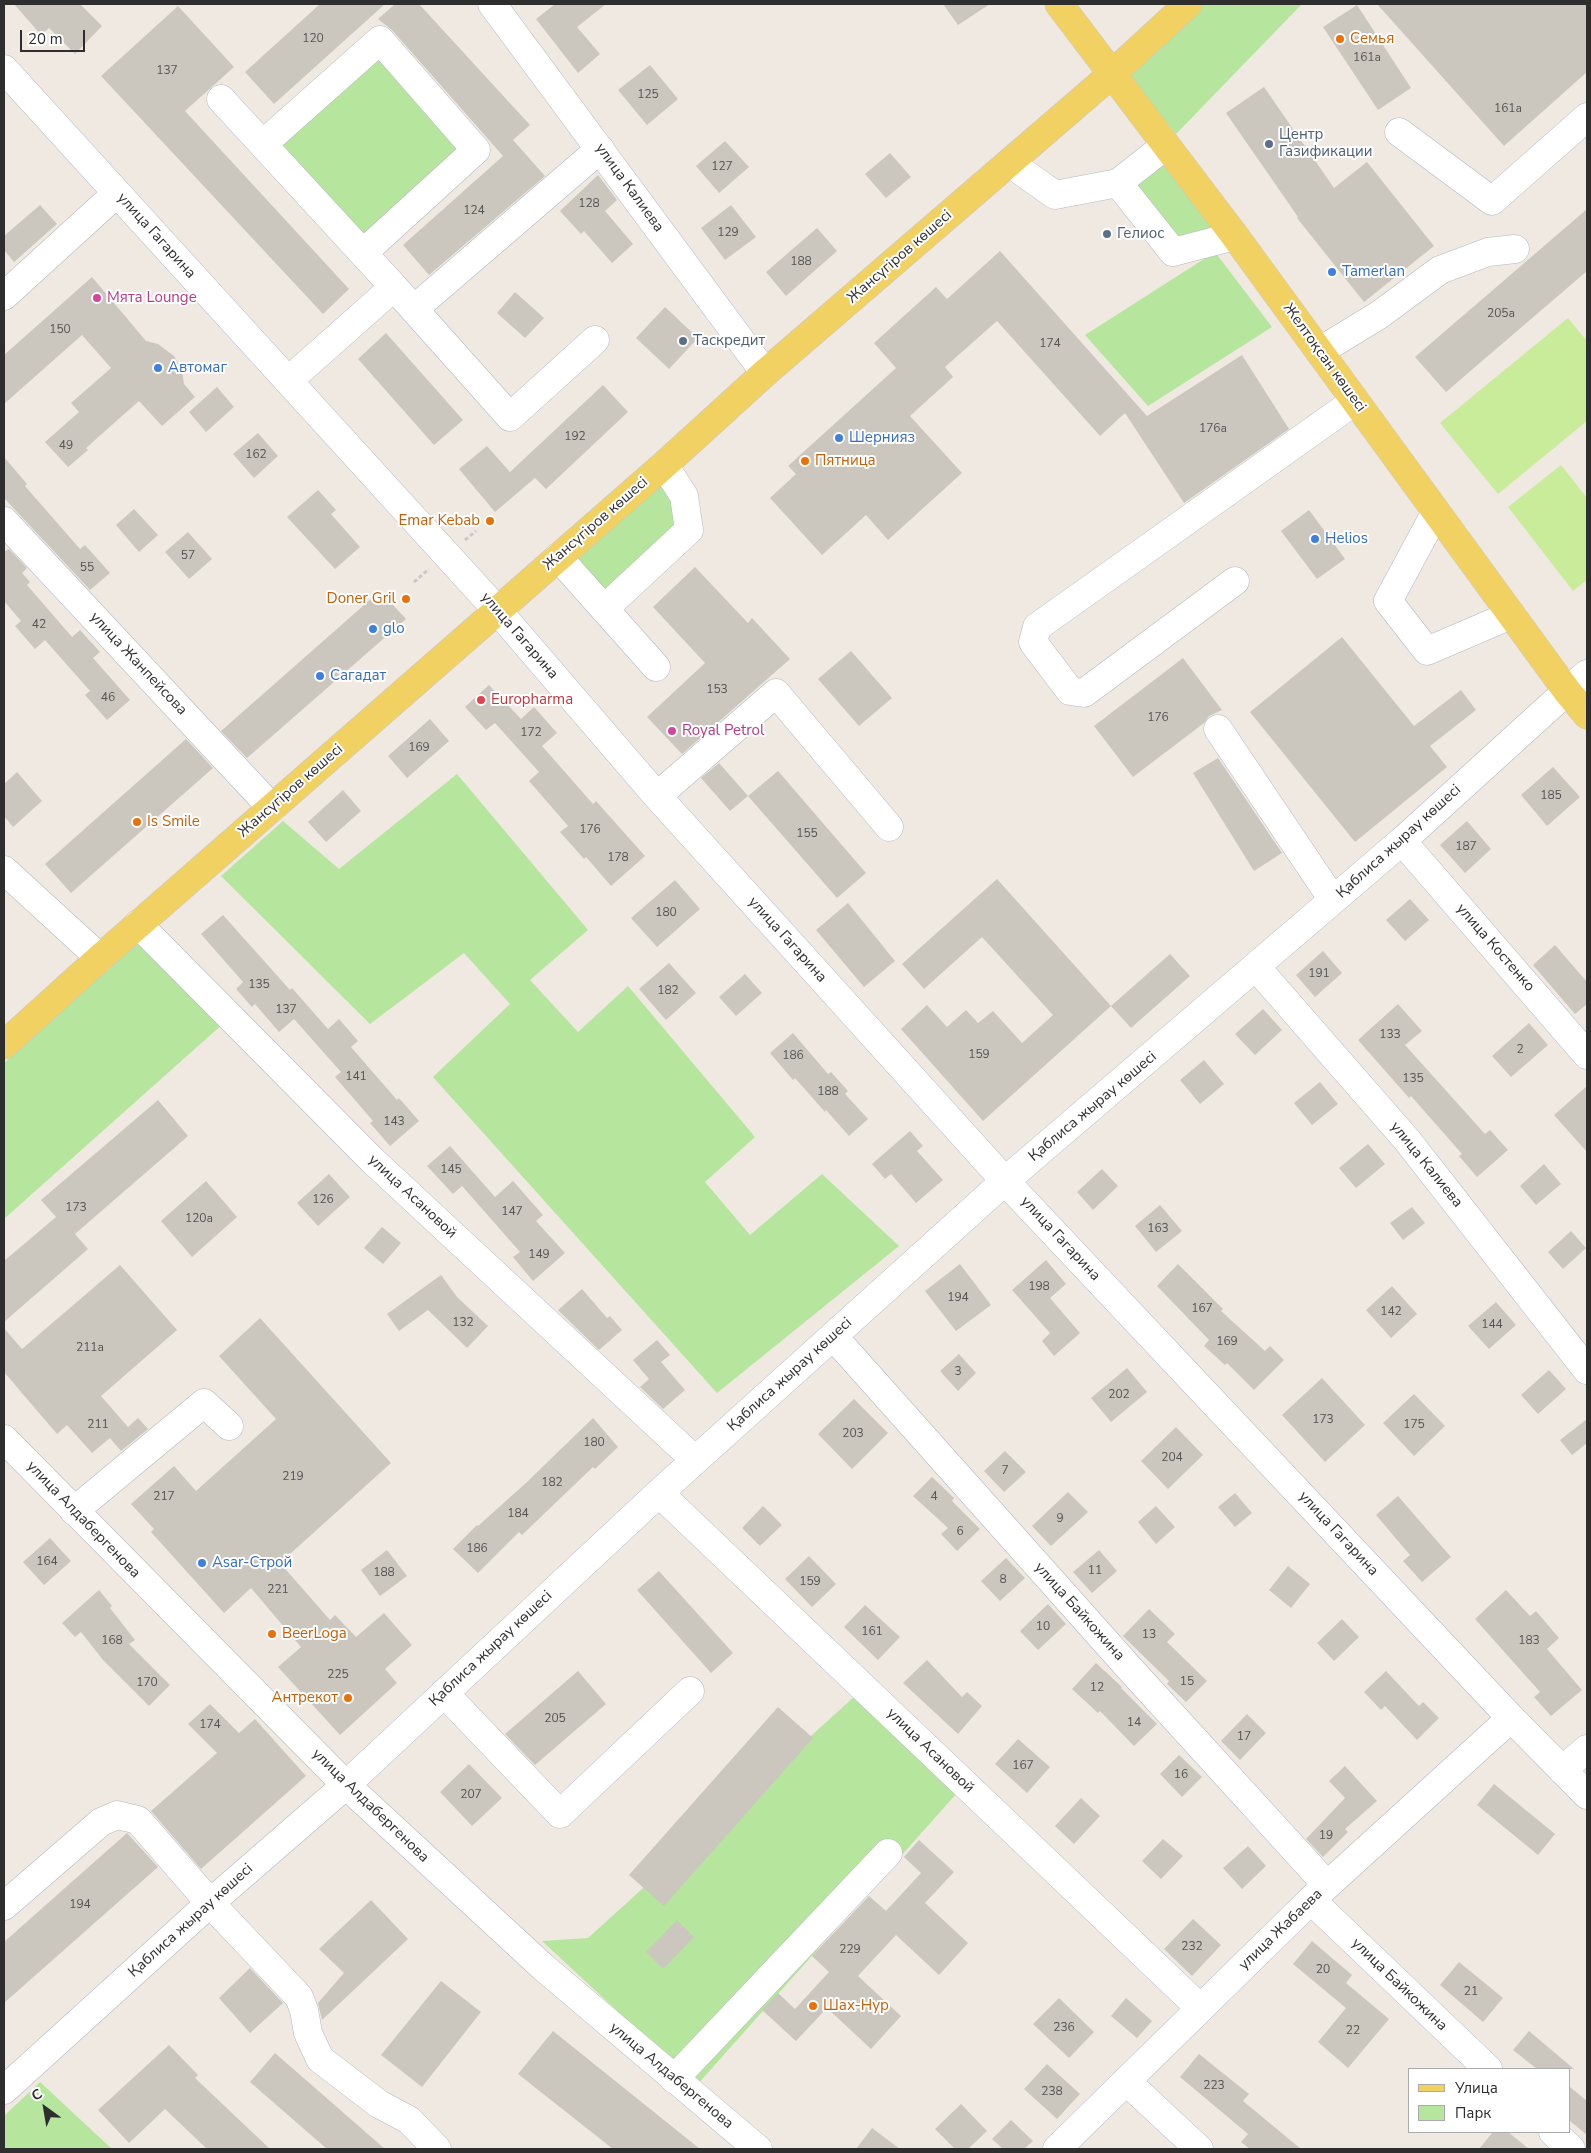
<!DOCTYPE html>
<html>
<head>
<meta charset="utf-8">
<style>
	body { margin:0 }
	#map { position:relative; width:1591px; height:2153px; overflow:hidden; background:#efe9e1; font-family:"Nunito Sans",sans-serif }
	canvas { display:block }
	.frame { position:absolute; inset:0; border:5px solid #2e2e2e; pointer-events:none }
	.legend { position:absolute; left:1408px; top:2068px; width:162px; height:65px; box-sizing:border-box; background:#fff; border:1px solid #ababab; margin:0; padding:6px 9px; list-style:none; font-size:15px; color:#2e2e2e }
	.legend li { display:flex; align-items:center; gap:10px; height:25px }
	.legend b { width:25px; border:1px solid #ababab }
	.north { position:absolute; left:20px; top:2083px; width:50px; height:50px; -webkit-text-stroke:4px #fff; paint-order:stroke; rotate:328deg; font-size:14px; font-weight:700; line-height:20px; text-align:center; color:#2e2e2e }
	.north::after { content:''; display:block; margin:auto; width:18px; height:22px; background:#2e2e2e; clip-path:polygon(50% 0,100% 100%,50% 72%,0 100%) }
	.scale { position:absolute; left:20px; top:30px; width:65px; height:22px; box-sizing:border-box; border:2px solid #2e2e2e; border-top:0; padding-left:6px; font-size:15px; line-height:18px; white-space:nowrap; color:#2e2e2e; -webkit-text-stroke:4px #fff; paint-order:stroke }
</style>
</head>
<body>
<div id="map">
<canvas width="1591" height="2153"></canvas>
<div class="frame"></div>
<ul class="legend">
<li><b style="height:6px;background:#f2d163"></b>Улица</li>
<li><b style="height:14px;background:#b6e59e"></b>Парк</li>
</ul>
<div class="north">С</div>
<div class="scale">20 m</div>
</div>
<script>
const ctx = document.querySelector('canvas').getContext('2d');
ctx.lineJoin = 'round';
function fillPath(path, color) {
  ctx.fillStyle = color;
  ctx.fill(path, 'evenodd');
}
function toPath(rows) {
  const path = new Path2D();
  for (const r of rows) {
    path.moveTo(r[0], r[1]);
    for (let i = 2; i < r.length; i += 2) path.lineTo(r[i], r[i + 1]);
  }
  return path;
}
function strokePath(path, color, width, dash) {
  ctx.strokeStyle = color;
  ctx.lineWidth = width;
  ctx.lineCap = dash ? 'butt' : 'round';
  ctx.setLineDash(dash || []);
  ctx.stroke(path);
}
function label(font, color, halo, rows, align = 'center') {
  ctx.font = font + ' "Nunito Sans",sans-serif';
  ctx.lineWidth = 4;
  ctx.setLineDash([]);
  ctx.textBaseline = 'middle';
  ctx.strokeStyle = halo;
  ctx.fillStyle = color;
  for (const [text, x, y, turn = 0] of rows) {
    ctx.save();
    ctx.translate(x, y);
    ctx.rotate((+turn || 0) * Math.PI / 180);
    ctx.textAlign = isNaN(turn) ? turn : align;
    if (halo) ctx.strokeText(text, 0, 0);
    ctx.fillText(text, 0, 0);
    ctx.restore();
  }
}
const green = toPath([
	[1203,4,1302,4,1176,134,1126,72],
	[380,55,465,150,356,246,274,146],
	[1164,158,1223,232,1176,244,1131,184],
	[1215,252,1272,327,1148,406,1085,335],
	[665,477,678,529,603,597,570,558],
	[457,774,588,930,530,980,578,1032,628,986,755,1137,705,1182,750,1235,822,1174,899,1246,717,1393,433,1077,510,1004,464,953,370,1024,221,876,283,821,339,869],
	[139,940,225,1022,4,1219,4,1063],
	[855,1696,957,1793,697,2085,542,1941,588,1938],
	[40,2082,112,2149,4,2149,4,2116]
]);
const pitch = toPath([
	[1568,318,1587,341,1587,421,1498,494,1440,423],
	[1561,465,1587,498,1587,580,1573,591,1508,507]
]);
const building = toPath([
	[14,4,80,4,102,26,75,54,49,28,41,35],
	[320,4,385,4,274,104,245,72],
	[395,4,419,4,530,125,513,140,545,176,429,275,403,245,503,156,392,30,378,19],
	[555,4,606,4,577,27,600,54,578,73,536,19],
	[943,4,990,4,958,25],
	[1377,4,1587,4,1587,72,1504,146],
	[1357,5,1411,88,1378,110,1323,27],
	[178,6,234,67,185,111,349,289,323,314,101,76],
	[650,65,678,99,647,125,618,90],
	[1264,87,1334,188,1367,162,1434,246,1364,302,1297,218,1298,217,1226,113],
	[725,141,749,167,719,193,696,166],
	[890,153,911,177,886,198,865,174],
	[598,175,617,200,605,211,633,244,612,263,584,231,581,234,560,211],
	[40,205,57,224,14,262,4,250,4,236],
	[731,205,756,237,725,260,701,228],
	[1587,209,1587,271,1446,392,1415,357],
	[817,228,837,251,786,296,766,272],
	[1000,251,1147,416,1242,355,1289,429,1184,503,1125,413,1100,436,997,321,945,367,953,377,910,416,962,473,888,540,866,515,822,555,770,498,796,474,788,466,896,368,874,343,936,287,947,299],
	[92,277,146,341,158,344,174,356,182,371,184,384,195,397,162,426,139,401,86,448,88,450,68,467,45,442,79,412,71,403,111,368,82,335,4,404,4,355],
	[515,292,544,318,525,338,497,313],
	[665,307,698,338,669,369,636,338],
	[386,333,463,420,434,445,358,359],
	[603,385,628,412,546,489,535,478,495,512,459,469,487,446,510,472],
	[217,387,234,407,206,432,189,412],
	[258,433,278,456,254,478,233,454],
	[4,457,27,484,25,486,80,549,85,545,110,573,90,590,4,498],
	[318,490,336,510,331,514,360,547,335,569,287,517],
	[134,509,158,535,139,552,116,525],
	[1309,510,1345,559,1317,579,1281,531],
	[188,532,212,559,189,579,165,552],
	[9,549,27,568,22,573,30,582,27,585,72,637,80,630,100,652,93,658,130,700,107,720,85,695,90,691,45,640,35,649,15,626,21,621,4,601,4,552],
	[695,567,748,623,752,618,790,659,682,754,647,717,705,663,653,607],
	[380,591,406,619,247,758,221,731],
	[1342,637,1414,726,1461,690,1476,710,1430,746,1447,767,1355,842,1250,712],
	[851,651,892,698,859,726,818,679],
	[1183,658,1222,710,1209,716,1204,723,1133,777,1094,726],
	[489,685,521,719,534,707,557,733,542,746,593,804,596,801,645,856,611,886,586,857,584,859,560,832,568,826,529,781,539,772,495,723,486,730,465,707],
	[430,719,449,741,407,778,388,756],
	[186,739,213,768,71,893,45,864],
	[1218,758,1282,853,1254,871,1193,773],
	[719,763,748,796,730,811,701,778],
	[1553,767,1580,797,1547,826,1521,795],
	[778,771,866,873,837,898,748,796],
	[17,772,42,801,13,827,4,816,4,784],
	[343,790,361,811,326,842,308,822],
	[1467,821,1491,849,1465,873,1440,845],
	[997,879,1111,1006,983,1121,901,1029,927,1005,947,1027,966,1010,978,1023,993,1011,1022,1043,1053,1015,982,937,924,989,902,964],
	[675,880,700,909,657,947,631,918],
	[1410,899,1429,920,1405,941,1386,920],
	[848,903,895,961,864,987,816,930],
	[223,915,290,990,292,988,328,1029,339,1019,358,1041,351,1047,397,1100,399,1098,419,1121,390,1146,370,1123,373,1121,335,1077,341,1072,294,1019,279,1032,255,1004,252,1007,236,989,243,982,201,934],
	[1555,945,1587,982,1587,1004,1575,1014,1533,965],
	[1323,951,1342,973,1315,997,1296,975],
	[1170,954,1190,976,1131,1028,1111,1006],
	[669,963,696,993,666,1020,639,989],
	[745,974,762,993,736,1016,719,997],
	[1398,1004,1422,1031,1405,1045,1485,1134,1490,1130,1508,1150,1477,1177,1459,1156,1462,1154,1411,1096,1409,1098,1358,1040],
	[1263,1009,1282,1030,1255,1055,1235,1034],
	[1529,1023,1548,1045,1511,1077,1492,1056],
	[793,1033,828,1074,831,1072,848,1091,845,1094,868,1119,849,1136,826,1110,825,1112,795,1078,793,1080,770,1053],
	[1204,1060,1224,1084,1200,1104,1180,1080],
	[1320,1082,1338,1104,1312,1125,1294,1103],
	[1587,1086,1587,1152,1554,1115],
	[158,1100,188,1136,75,1234,88,1249,4,1322,4,1261,56,1217,41,1200],
	[910,1131,923,1146,917,1151,943,1180,916,1203,891,1174,885,1179,872,1164],
	[1368,1144,1385,1164,1356,1188,1339,1168],
	[450,1146,495,1197,513,1181,543,1215,536,1221,565,1253,533,1281,513,1257,520,1252,462,1186,453,1194,427,1166],
	[1544,1164,1561,1184,1536,1205,1520,1186],
	[1102,1169,1118,1186,1093,1210,1077,1192],
	[329,1174,350,1197,318,1226,297,1203],
	[206,1181,237,1217,192,1257,161,1221],
	[1160,1205,1182,1231,1156,1252,1135,1226],
	[1412,1207,1425,1223,1403,1240,1390,1223],
	[382,1227,401,1243,383,1264,364,1248],
	[1571,1231,1586,1248,1563,1269,1548,1252],
	[1046,1260,1066,1284,1050,1298,1080,1333,1054,1356,1042,1341,1050,1333,1012,1290],
	[960,1264,991,1305,956,1331,925,1291],
	[1178,1264,1223,1309,1221,1311,1265,1351,1270,1346,1284,1360,1254,1390,1227,1363,1225,1365,1204,1346,1209,1340,1157,1286],
	[120,1265,177,1330,101,1396,128,1427,138,1418,148,1429,121,1451,110,1438,92,1453,67,1425,57,1434,4,1372,4,1328,22,1349],
	[441,1275,457,1297,488,1326,467,1348,428,1310,399,1331,387,1314],
	[1392,1286,1417,1314,1391,1338,1366,1310],
	[582,1289,607,1318,610,1316,622,1330,599,1350,558,1310],
	[1496,1302,1516,1325,1489,1349,1468,1326],
	[260,1318,391,1463,280,1563,330,1620,335,1615,356,1637,384,1613,412,1645,385,1669,397,1683,340,1735,278,1667,301,1647,251,1588,224,1613,151,1532,154,1529,131,1504,174,1466,196,1491,276,1419,219,1356],
	[657,1340,670,1355,661,1362,685,1390,663,1409,640,1387,649,1379,633,1360],
	[959,1354,976,1373,958,1391,940,1371],
	[1127,1368,1147,1392,1111,1422,1091,1398],
	[1549,1370,1566,1389,1538,1414,1521,1395],
	[1322,1378,1365,1425,1325,1462,1282,1415],
	[1414,1394,1445,1426,1414,1456,1383,1423],
	[854,1399,888,1433,852,1469,818,1434],
	[593,1418,618,1447,595,1469,593,1467,522,1535,519,1532,478,1573,453,1549,477,1525,478,1526,527,1482],
	[1587,1419,1587,1443,1572,1455,1560,1440],
	[1176,1427,1203,1455,1168,1489,1141,1461],
	[1005,1451,1026,1472,1004,1492,984,1471],
	[932,1477,954,1498,952,1501,980,1529,957,1551,941,1534,948,1528,913,1496],
	[1068,1492,1088,1512,1051,1546,1032,1526],
	[1235,1493,1252,1513,1235,1527,1218,1507],
	[1398,1496,1451,1557,1422,1582,1403,1561,1410,1555,1376,1515],
	[763,1506,782,1525,760,1546,742,1528],
	[1156,1506,1175,1527,1156,1544,1138,1522],
	[50,1538,71,1561,44,1585,23,1562],
	[387,1550,407,1576,380,1596,361,1570],
	[1099,1550,1117,1571,1092,1593,1073,1572],
	[809,1556,836,1584,812,1607,785,1579],
	[1006,1558,1025,1578,1000,1601,981,1581],
	[1288,1566,1310,1584,1291,1608,1269,1590],
	[659,1571,733,1653,711,1673,637,1590],
	[99,1590,112,1606,110,1608,135,1640,129,1644,170,1685,149,1706,103,1660,81,1632,75,1637,62,1623],
	[1506,1590,1530,1616,1536,1611,1559,1638,1547,1649,1582,1690,1551,1716,1534,1697,1540,1692,1475,1619],
	[1048,1604,1066,1624,1038,1650,1020,1631],
	[865,1605,900,1637,878,1660,844,1627],
	[1149,1609,1175,1634,1167,1642,1207,1681,1186,1702,1167,1684,1169,1681,1123,1636],
	[1342,1619,1359,1637,1334,1661,1317,1643],
	[927,1660,962,1697,967,1692,982,1706,958,1734,903,1683],
	[1096,1663,1122,1687,1121,1688,1157,1724,1134,1746,1100,1711,1098,1713,1072,1689],
	[578,1671,606,1704,535,1765,505,1734],
	[1386,1671,1419,1706,1423,1702,1439,1718,1417,1740,1385,1706,1381,1710,1364,1692],
	[210,1704,239,1733,255,1719,306,1776,201,1869,151,1811,217,1753,188,1724],
	[778,1707,813,1738,664,1906,629,1875],
	[1247,1714,1266,1733,1240,1760,1221,1741],
	[1018,1739,1050,1767,1027,1793,995,1764],
	[1179,1755,1202,1777,1182,1797,1160,1774],
	[469,1764,502,1798,472,1826,440,1792],
	[1345,1766,1377,1801,1345,1829,1348,1832,1323,1857,1306,1839,1345,1798,1329,1781],
	[1494,1784,1555,1834,1538,1855,1477,1805],
	[1081,1798,1100,1816,1074,1844,1055,1826],
	[127,1833,158,1867,4,2003,4,1942],
	[1163,1839,1183,1856,1161,1879,1142,1861],
	[919,1840,954,1872,925,1903,968,1943,939,1975,896,1935,858,1976,901,2016,871,2049,827,2008,796,2041,762,2010,778,1993,795,2009,829,1972,812,1956,869,1896,886,1911,921,1873,904,1857],
	[1248,1846,1266,1866,1242,1889,1223,1868],
	[371,1900,408,1939,322,2020,318,2003,344,1973,319,1949],
	[1193,1919,1221,1945,1192,1976,1164,1949],
	[677,1920,694,1937,663,1969,646,1952],
	[1312,1941,1352,1975,1346,1983,1389,2019,1348,2068,1318,2042,1346,2008,1293,1964],
	[1459,1962,1503,1998,1483,2022,1440,1985],
	[250,1968,283,2003,250,2033,219,1998],
	[441,1981,481,2012,422,2087,381,2055],
	[1059,1998,1094,2032,1069,2058,1033,2024],
	[1126,1998,1152,2021,1137,2038,1111,2016],
	[553,2031,700,2149,613,2149,518,2074],
	[1529,2031,1574,2069,1537,2069,1513,2050],
	[169,2045,198,2075,195,2078,270,2149,207,2149,165,2109,129,2143,98,2110],
	[275,2053,385,2149,327,2149,250,2082],
	[1199,2054,1249,2094,1243,2101,1301,2149,1250,2149,1241,2142,1248,2134,1180,2077],
	[1047,2064,1080,2094,1057,2119,1024,2089],
	[1570,2087,1587,2101,1587,2135,1570,2121],
	[961,2104,987,2131,968,2149,955,2149,935,2129],
	[1011,2120,1033,2141,1024,2149,1003,2149,992,2139],
	[872,2128,900,2149,856,2149],
	[1493,2132,1508,2132,1529,2149,1479,2149]
]);
const path = toPath([
	[465,540,476,531],
	[414,582,429,569]
]);
const minor = toPath([
	[492,4,765,373],
	[4,69,497,610,657,796,1005,1181,1511,1718,1587,1795],
	[221,99,394,287],
	[1399,132,1492,201,1587,117],
	[263,144,380,40,476,150,363,253],
	[1165,146,1118,183,1173,252,1235,236],
	[1010,163,1055,195,1118,183],
	[4,296,117,193],
	[414,309,600,149],
	[1320,351,1379,315,1440,270,1488,252,1515,249],
	[288,381,394,287,510,417,595,340],
	[1436,512,1388,601,1427,651,1511,615],
	[4,521,272,808],
	[558,557,656,667],
	[1235,581,1084,693,1070,691,1033,642,1037,627,1355,401],
	[604,609,689,530,684,496,664,465],
	[1218,729,1333,900],
	[657,796,776,693,889,827],
	[1402,841,1587,1055],
	[4,870,100,958],
	[138,924,372,1160,695,1460],
	[1256,967,1407,1140,1587,1370],
	[833,1336,1131,1670,1327,1885],
	[4,1439,346,1785,543,1967,758,2149],
	[659,1493,1200,2008],
	[74,1511,204,1403,229,1426],
	[444,1693,560,1814,690,1691],
	[1562,1770,1587,1749],
	[1311,1900,1488,2069],
	[4,1906,101,1822,117,1815,138,1820,210,1903,299,1997,304,2010,308,2033,320,2059,379,2104,409,2120,437,2149],
	[674,2079,888,1853],
	[1126,2081,1199,2149],
	[4,2090,210,1903,346,1785,659,1493,1005,1181,1402,841,1567,691,1587,674],
	[1553,2132,1571,2149],
	[1057,2149,1311,1900,1511,1718]
]);
const major = toPath([
	[1059,4,1235,236,1567,691,1587,715],
	[4,1045,100,958,664,465,765,373,1112,74,1188,4]
]);
const markers = [
	[1340,39,5,"#e8710a"],
	[1269,144,5,"#5c6f8a"],
	[1107,234,5,"#5c6f8a"],
	[1332,272,5,"#3f7fe0"],
	[97,298,5,"#d1479c"],
	[683,341,5,"#5c6f8a"],
	[158,368,5,"#3f7fe0"],
	[839,438,5,"#3f7fe0"],
	[805,461,5,"#e8710a"],
	[490,521,5,"#e8710a"],
	[1315,539,5,"#3f7fe0"],
	[406,599,5,"#e8710a"],
	[373,629,5,"#3f7fe0"],
	[320,676,5,"#3f7fe0"],
	[481,700,5,"#e0444e"],
	[672,731,5,"#d1479c"],
	[137,822,5,"#e8710a"],
	[202,1563,5,"#3f7fe0"],
	[272,1634,5,"#e8710a"],
	[348,1698,5,"#e8710a"],
	[813,2006,5,"#e8710a"]
];
const numberNames = [
	["120",313,39],
	["161а",1367,58],
	["137",167,71],
	["125",648,95],
	["161а",1508,109],
	["127",722,167],
	["128",589,204],
	["124",474,211],
	["129",728,233],
	["188",801,262],
	["205а",1501,314],
	["150",60,330],
	["174",1050,344],
	["176а",1213,429],
	["192",575,437],
	["49",66,446],
	["162",256,455],
	["57",188,556],
	["55",87,568],
	["42",39,625],
	["153",717,690],
	["46",108,698],
	["176",1158,718],
	["172",531,733],
	["169",419,748],
	["185",1551,796],
	["176",590,830],
	["155",807,834],
	["187",1466,847],
	["178",618,858],
	["180",666,913],
	["191",1319,974],
	["135",259,985],
	["182",668,991],
	["137",286,1010],
	["133",1390,1035],
	["2",1520,1050],
	["159",979,1055],
	["186",793,1056],
	["141",356,1077],
	["135",1413,1079],
	["188",828,1092],
	["143",394,1122],
	["145",451,1170],
	["126",323,1200],
	["173",76,1208],
	["147",512,1212],
	["120а",199,1219],
	["163",1158,1229],
	["149",539,1255],
	["198",1039,1287],
	["194",958,1298],
	["167",1202,1309],
	["142",1391,1312],
	["132",463,1323],
	["144",1492,1325],
	["169",1227,1342],
	["211а",90,1348],
	["3",958,1372],
	["202",1119,1395],
	["173",1323,1420],
	["211",98,1425],
	["175",1414,1425],
	["203",853,1434],
	["180",594,1443],
	["204",1172,1458],
	["7",1005,1471],
	["219",293,1477],
	["182",552,1483],
	["217",164,1497],
	["4",934,1497],
	["184",518,1514],
	["9",1060,1519],
	["6",960,1532],
	["186",477,1549],
	["164",47,1562],
	["11",1095,1571],
	["188",384,1573],
	["8",1003,1580],
	["159",810,1582],
	["221",278,1590],
	["10",1043,1627],
	["161",872,1632],
	["13",1149,1635],
	["168",112,1641],
	["183",1529,1641],
	["225",338,1675],
	["15",1187,1682],
	["170",147,1683],
	["12",1097,1688],
	["205",555,1719],
	["14",1134,1723],
	["174",210,1725],
	["17",1244,1737],
	["167",1023,1766],
	["16",1181,1775],
	["207",471,1795],
	["19",1326,1836],
	["194",80,1905],
	["232",1192,1947],
	["229",850,1950],
	["20",1323,1970],
	["21",1471,1992],
	["236",1064,2028],
	["22",1353,2031],
	["223",1214,2086],
	["238",1052,2092]
];
const foodNames = [
	["Семья",1350,39],
	["Пятница",815,461],
	["Emar Kebab",480,521,"right"],
	["Doner Gril",396,599,"right"],
	["Is Smile",147,822],
	["BeerLoga",282,1634],
	["Антрекот",338,1698,"right"],
	["Шах-Нур",823,2006]
];
const serviceNames = [
	["Центр",1279,135],
	["Газификации",1279,152],
	["Гелиос",1117,234],
	["Таскредит",693,341]
];
const streetNames = [
	["улица Калиева",629,188,54],
	["улица Гагарина",156,236,48],
	["Жансүгіров көшесі",900,257,-41],
	["Желтоқсан көшесі",1324,358,54],
	["Жансүгіров көшесі",596,524,-41],
	["улица Гагарина",519,636,49],
	["улица Жанпейсова",138,664,47],
	["Жансүгіров көшесі",291,791,-41],
	["Қаблиса жырау көшесі",1399,842,-42],
	["улица Гагарина",787,940,48],
	["улица Костенко",1495,948,49],
	["Қаблиса жырау көшесі",1093,1107,-40],
	["улица Калиева",1426,1165,51],
	["улица Асановой",412,1197,43],
	["улица Гагарина",1060,1239,47],
	["Қаблиса жырау көшесі",790,1375,-42],
	["улица Алдабергенова",83,1520,46],
	["улица Гагарина",1338,1534,47],
	["улица Байкожина",1079,1612,48],
	["Қаблиса жырау көшесі",491,1649,-43],
	["улица Асановой",930,1751,44],
	["улица Алдабергенова",370,1806,44],
	["Қаблиса жырау көшесі",191,1921,-42],
	["улица Жабаева",1281,1930,-44],
	["улица Байкожина",1399,1985,44],
	["улица Алдабергенова",671,2076,40]
];
const shopNames = [
	["Tamerlan",1342,272],
	["Автомаг",168,368],
	["Шернияз",849,438],
	["Helios",1325,539],
	["glo",383,629],
	["Сагадат",330,676],
	["Asar-Строй",212,1563]
];
const hotelNames = [
	["Мята Lounge",107,298],
	["Royal Petrol",682,731]
];
const healthNames = [
	["Europharma",491,700]
];
fillPath(green, '#b6e59e');
fillPath(pitch, '#c9ec9a');
fillPath(building, '#cbc7bf');
strokePath(minor, '#b4b7c1', 29);
strokePath(major, '#c9c9c9', 29);
strokePath(path, '#c9c9c9', 3, [4, 2.5]);
strokePath(minor, '#fff', 28);
strokePath(major, '#f2d163', 28);
for (const [x, y, r, color] of markers) {
  const dot = new Path2D();
  dot.arc(x, y, r, 0, 2 * Math.PI);
  ctx.fillStyle = color;
  ctx.fill(dot);
  strokePath(dot, '#fff', 2);
}
label('12px', '#555452', null, numberNames);
label('15px', '#c56008', '#fff', foodNames, 'left');
label('15px', '#4e5e75', '#fff', serviceNames, 'left');
label('15px', '#2e2e2e', '#fff', streetNames);
label('15px', '#366cbe', '#fff', shopNames, 'left');
label('15px', '#b23c85', '#fff', hotelNames, 'left');
label('15px', '#be3a42', '#fff', healthNames, 'left');
</script>
</body>
</html>
